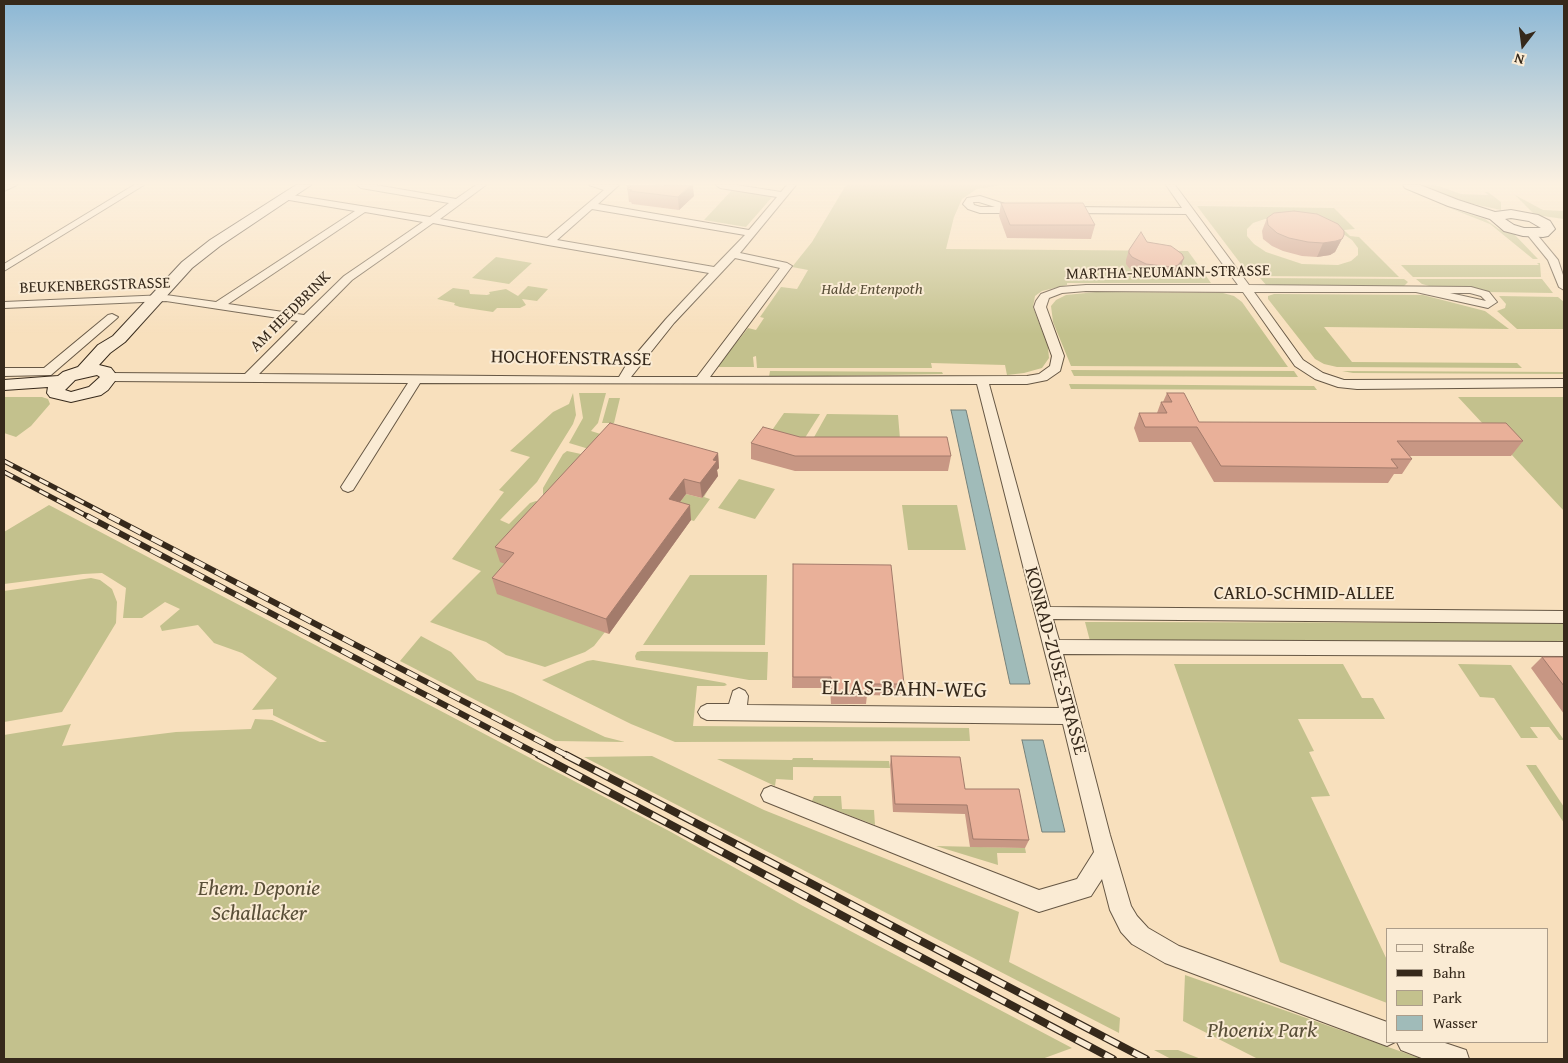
<!DOCTYPE html>
<html>
<head>
<meta charset="utf-8">
<style>
	body { margin:0 }
	#map { position:relative; width:1568px; height:1063px; overflow:hidden; background:#f8e0bd; font-family:"Gentium Book Plus",serif }
	canvas { display:block }
	.frame { position:absolute; inset:0; border:5px solid #36291b; pointer-events:none }
	.legend { position:absolute; left:1386px; top:928px; width:162px; height:115px; box-sizing:border-box; background:#faebd4; border:1px solid #ac9d8a; margin:0; padding:6px 9px; list-style:none; font-size:15px; color:#36291b }
	.legend li { display:flex; align-items:center; gap:10px; height:25px }
	.legend b { width:25px; border:1px solid #ac9d8a }
	.north { position:absolute; left:1498px; top:20px; width:50px; height:50px; -webkit-text-stroke:4px #faebd4; paint-order:stroke; rotate:195deg; font-size:14px; font-weight:700; line-height:20px; text-align:center; color:#36291b }
	.north::after { content:''; display:block; margin:auto; width:18px; height:22px; background:#36291b; clip-path:polygon(50% 0,100% 100%,50% 72%,0 100%) }
</style>
</head>
<body>
<div id="map">
<canvas width="1568" height="1063"></canvas>
<div class="frame"></div>
<ul class="legend">
<li><b style="height:6px;background:#faebd4"></b>Straße</li>
<li><b style="height:6px;background:#36291b"></b>Bahn</li>
<li><b style="height:14px;background:#c3c18d"></b>Park</li>
<li><b style="height:14px;background:#a0bbb9"></b>Wasser</li>
</ul>
<div class="north">N</div>
</div>
<script>
const ctx = document.querySelector('canvas').getContext('2d');
ctx.lineJoin = 'round';
function fillPath(path, color) {
  ctx.fillStyle = color;
  ctx.fill(path, 'evenodd');
}
function toPath(rows) {
  const path = new Path2D();
  for (const r of rows) {
    path.moveTo(r[0], r[1]);
    for (let i = 2; i < r.length; i += 2) path.lineTo(r[i], r[i + 1]);
  }
  return path;
}
function strokePath(path, color, width, dash) {
  ctx.strokeStyle = color;
  ctx.lineWidth = width;
  ctx.lineCap = dash ? 'butt' : 'round';
  ctx.setLineDash(dash || []);
  ctx.stroke(path);
}
function label(font, color, halo, rows, align = 'center') {
  ctx.font = font + ' "Gentium Book Plus",serif';
  ctx.lineWidth = 4;
  ctx.setLineDash([]);
  ctx.textBaseline = 'middle';
  ctx.strokeStyle = halo;
  ctx.fillStyle = color;
  for (const [text, x, y, turn = 0] of rows) {
    ctx.save();
    ctx.translate(x, y);
    ctx.rotate((+turn || 0) * Math.PI / 180);
    ctx.textAlign = isNaN(turn) ? turn : align;
    if (halo) ctx.strokeText(text, 0, 0);
    ctx.fillText(text, 0, 0);
    ctx.restore();
  }
}
const green = toPath([
	[846,185,1002,185,977,189,962,199,954,217,946,249,1188,251,1211,283,1067,283,1067,285,1042,291,1035,296,1033,307,1048,347,1049,358,1042,368,1024,373,1007,375,1005,365,931,363,932,368,757,368,756,356,753,357,754,367,717,367,748,328,756,330,764,318,760,317,781,287,797,289,808,270,792,267,812,242],
	[1421,185,1436,185,1461,194,1488,195,1485,192,1488,192,1501,202,1501,210,1464,202],
	[733,189,773,196,746,227,704,220],
	[1515,195,1543,210,1564,211,1564,219,1535,215],
	[1197,206,1334,208,1355,229,1344,230,1350,236,1359,237,1399,277,1250,276],
	[1280,218,1342,233,1352,240,1358,248,1358,255,1351,261,1338,265,1302,264,1266,252,1254,244,1247,236,1247,229,1253,223,1265,219],
	[1447,207,1485,219,1499,229,1514,234,1538,259,1533,259,1490,224],
	[496,257,532,263,509,284,472,278],
	[1537,263,1540,263,1541,277,1413,277,1401,265,1539,265],
	[1260,278,1404,279,1408,282,1403,287,1267,286],
	[1416,279,1542,279,1553,293,1487,292,1433,287,1422,284],
	[528,286,548,289,537,301,522,299,526,305,520,308,497,308,493,312,460,307,454,305,455,303,437,299,453,288,469,290,470,294,487,295,490,294,489,292,506,289,518,296],
	[1096,292,1223,293,1234,296,1242,302,1288,367,1071,366,1053,322,1051,306,1056,300,1066,295],
	[1274,294,1423,295,1485,311,1509,329,1324,327,1352,362,1517,363,1522,368,1337,367,1324,364,1315,359,1268,299,1268,296],
	[1499,296,1558,297,1564,302,1564,329,1517,329,1497,311,1505,308,1506,304],
	[1071,370,1294,371,1298,377,1074,376],
	[770,371,942,372,943,374,769,377],
	[1342,371,1564,372,1564,374,1353,373],
	[1069,384,1314,386,1317,390,1071,389],
	[573,393,576,415,573,424,537,482,500,520,509,524,530,503,536,501,551,506,519,569,498,593,605,632,594,646,585,652,545,667,506,655,486,642,430,622,481,571,452,559,504,492,499,490,530,457,510,451,553,412,569,404],
	[579,393,606,393,598,423,591,431,613,438,599,452,569,443,583,418],
	[4,397,42,397,48,399,50,404,31,426,16,437,4,433],
	[1458,397,1564,397,1564,511],
	[609,398,620,398,614,423,602,423],
	[784,413,820,414,803,441,768,436],
	[827,414,898,415,900,439,813,439],
	[567,451,595,457,557,499,543,495,543,488,563,454],
	[739,479,775,489,755,519,718,508],
	[708,490,704,497,710,499,694,521,671,514,686,494,702,498],
	[49,505,671,832,803,906,1072,1048,1042,1059,4,1059,4,735,71,724,62,746,176,732,251,729,255,719,272,720,320,742,327,742,273,715,273,709,252,710,277,678,242,653,214,643,198,625,162,631,160,626,180,609,165,602,142,618,123,618,126,588,102,573,83,574,4,584,4,532],
	[902,505,957,505,966,550,908,550],
	[690,575,767,575,765,645,643,645],
	[91,578,100,580,112,589,117,602,116,623,62,712,4,722,4,591],
	[1085,622,1564,623,1564,644,1090,641],
	[421,636,451,652,477,680,513,693,605,737,625,742,555,741,400,661],
	[641,651,768,652,767,680,749,680,636,660,635,656,637,652],
	[593,660,725,683,727,685,724,686,697,686,693,726,969,728,970,741,675,742,631,724,542,680,587,661],
	[1174,664,1343,664,1362,698,1373,698,1385,719,1298,719,1314,751,1309,752,1330,796,1311,797,1387,960,1387,1003,1280,962],
	[1458,664,1511,665,1564,740,1559,740,1549,727,1530,727,1538,738,1521,738,1494,698,1480,697],
	[652,756,764,810,1019,912,1009,962,1120,1018,1119,1033,584,757],
	[793,758,813,758,813,760,889,761,890,768,793,767,793,780,776,779,775,786,717,759,792,760],
	[1526,765,1536,765,1564,807,1564,823],
	[814,796,841,796,842,809,874,810,875,825,812,801],
	[936,846,1025,848,1026,853,997,853,998,865],
	[1185,975,1422,1059,1258,1059,1183,1021],
	[1154,1050,1178,1050,1201,1059,1171,1059]
]);
const water = toPath([
	[951,410,966,410,1030,684,1010,684,951,410],
	[1022,740,1043,740,1065,832,1042,832,1022,740]
]);
const street = toPath([
	[4,185,17,185,4,191,4,185],
	[134,185,144,185,4,271,4,264,134,185],
	[357,185,376,185,456,199,476,185,486,185,440,219,547,238,604,190,589,185,619,185,598,204,749,230,777,197,720,188,716,185,737,185,781,192,787,185,796,185,740,253,787,263,792,266,710,377,1027,376,1039,374,1050,366,1052,356,1034,307,1036,301,1041,294,1060,287,1086,285,1238,285,1186,214,1068,213,1063,210,1068,207,1182,208,1166,185,1175,185,1249,285,1471,287,1489,292,1497,302,1488,308,1416,292,1254,292,1303,360,1323,373,1344,380,1564,379,1564,387,1357,389,1338,387,1315,379,1295,366,1243,292,1086,291,1062,293,1049,298,1046,307,1064,356,1060,371,1047,380,1027,384,989,384,1050,607,1564,611,1564,623,1053,619,1059,640,1564,642,1564,656,1063,654,1110,835,1131,906,1137,916,1148,928,1179,946,1387,1022,1387,1042,1395,1042,1387,1046,1165,963,1132,944,1121,932,1110,910,1102,879,1091,896,1039,912,764,801,761,795,764,789,771,786,1039,890,1077,879,1094,852,1063,724,707,720,701,717,698,712,701,707,707,704,729,704,733,691,739,688,745,691,748,696,747,705,1059,708,977,384,420,383,353,490,348,492,343,490,341,487,408,383,109,381,103,377,109,373,245,374,298,321,166,301,4,308,4,302,166,295,216,302,355,211,283,199,281,197,286,194,430,217,449,203,361,188,357,185],
	[592,209,745,235,714,267,557,240,592,209],
	[365,212,423,222,344,276,304,315,228,304,365,212],
	[433,223,548,245,709,273,666,319,625,367,619,377,259,374,352,280,433,223],
	[735,258,780,268,697,377,631,377,674,323,735,258],
	[1450,293,1470,293,1481,296,1486,301,1450,293],
	[980,196,1014,207,1023,208,1025,210,1020,213,980,213,968,209,963,204,967,198,980,196],
	[973,202,979,202,995,207,981,207,974,205,973,202],
	[1531,230,1534,231,1558,260,1564,278,1564,290,1559,287,1548,260,1526,233,1531,230],
	[112,314,118,317,116,319,51,375,4,376,4,368,44,368,108,315,112,314],
	[1397,1042,1442,1042,1466,1050,1469,1059,1424,1059,1401,1050,1397,1042]
]);
const secondary = toPath([
	[296,185,311,185,220,246,192,268,125,342,110,353,99,365,111,368,118,377,108,390,101,395,71,402,50,397,47,393,48,387,4,390,4,380,58,376,63,372,78,367,98,345,113,336,182,262,210,240,296,185],
	[97,375,100,377,89,387,71,392,65,390,75,380,97,375],
	[1403,185,1420,185,1458,200,1495,212,1511,210,1538,215,1550,221,1555,229,1548,236,1543,237,1523,236,1504,231,1490,219,1448,206,1405,188,1403,185],
	[1511,218,1529,221,1541,228,1524,228,1514,225,1505,219,1511,218]
]);
const railFar2 = toPath([
	[4,461,111,517],
	[4,472,89,517]
]);
const railFar1 = toPath([
	[87,516,541,756],
	[109,516,568,756]
]);
const rail = toPath([
	[539,755,1113,1059],
	[566,755,1146,1059]
]);
const wall = toPath([
	[627,186,694,196,679,210,632,204,631,202,629,202],
	[1001,203,1095,225,1091,239,1007,238,999,216],
	[1267,218,1344,235,1335,252,1330,255,1317,257,1302,256,1283,251,1272,246,1263,239,1262,231],
	[1147,242,1180,269,1175,275,1168,277,1142,275,1129,268,1126,264,1126,260,1129,250],
	[1167,393,1199,422,1523,441,1511,456,1409,456,1412,459,1402,474,1394,474,1388,483,1214,482,1191,442,1139,442,1134,428,1139,413,1157,413,1161,402,1163,402],
	[800,437,951,456,948,471,795,471,751,459,751,443],
	[718,453,719,468,717,470,718,476,702,498,686,494,680,502,691,520,609,634,497,594,492,578,505,564,500,562,495,547],
	[793,564,904,684,902,696,867,695,866,704,831,704,830,688,792,688],
	[1542,657,1564,657,1564,714,1531,668],
	[891,756,965,789,1029,840,1025,848,970,847,965,814,893,812,890,765]
]);
const shadedWall = toPath([
	[691,185,693,185,694,196,679,210,678,197],
	[1344,235,1335,252,1330,255,1317,257,1323,243],
	[1184,258,1180,269,1175,275,1168,277,1172,267],
	[718,453,719,468,717,470,718,476,702,498,700,483,713,460],
	[684,479,686,494,671,514,669,499],
	[690,505,691,520,609,634,606,619]
]);
const building = toPath([
	[627,185,655,185,654,186,691,185,678,197,630,191,632,190,627,189,631,186,627,186,627,185],
	[1001,203,1083,203,1095,225,1010,225,1001,203],
	[1294,211,1317,214,1338,224,1344,231,1344,235,1342,239,1336,241,1323,243,1308,242,1289,238,1277,233,1268,225,1267,218,1274,213,1294,211],
	[1141,232,1147,242,1171,246,1182,254,1184,258,1178,265,1172,267,1146,264,1132,257,1129,253,1129,250,1141,232],
	[1167,393,1184,393,1199,422,1506,423,1523,441,1397,441,1412,459,1391,459,1398,468,1221,466,1197,427,1145,427,1139,413,1167,413,1161,402,1172,402,1167,393],
	[610,423,718,453,713,460,717,461,700,483,684,479,669,499,690,505,606,619,492,578,514,553,495,547,610,423],
	[763,427,800,437,947,437,951,456,795,456,751,443,763,427],
	[793,564,891,565,904,684,866,684,867,693,831,693,831,677,793,677,793,564],
	[1542,657,1564,657,1564,686,1542,657],
	[891,756,960,757,965,789,1019,789,1029,840,973,839,967,805,895,804,891,756]
]);
const farStreetnames = [
	["MARTHA-NEUMANN-STRASSE",1168,273,-1],
	["BEUKENBERGSTRASSE",95,286,-2],
	["AM HEEDBRINK",291,312,-45]
];
const farParknames = [
	["Halde Entenpoth",872,290]
];
const streetNames = [
	["HOCHOFENSTRASSE",571,359,1],
	["CARLO-SCHMID-ALLEE",1304,594],
	["KONRAD-ZUSE-STRASSE",1055,661,75]
];
const nearStreetnames = [
	["ELIAS-BAHN-WEG",904,690,1]
];
const nearParknames = [
	["Ehem. Deponie",259,889],
	["Schallacker",259,914],
	["Phoenix Park",1262,1031]
];
fillPath(green, '#c3c18d');
fillPath(water, '#a0bbb9');
strokePath(water, '#76817a', 1);
strokePath(street, '#665744', 2);
strokePath(secondary, '#36291b', 2);
fillPath(street, '#faebd4');
fillPath(secondary, '#faebd4');
strokePath(railFar2, '#36291b', 5);
strokePath(railFar1, '#36291b', 6);
strokePath(rail, '#36291b', 8);
strokePath(railFar2, '#faebd4', 3, [10]);
strokePath(railFar1, '#faebd4', 4.5, [12]);
strokePath(rail, '#faebd4', 5.5, [16]);
fillPath(wall, '#c89784');
fillPath(shadedWall, '#a37b6b');
fillPath(building, '#e9b099');
strokePath(building, '#a37b6b', 1);
const sky = ctx.createLinearGradient(0, 0, 0, 334);
sky.addColorStop(0, '#8bb7d5');
sky.addColorStop(0.55, '#fcf1e1');
sky.addColorStop(1, '#fcf1e100');
ctx.fillStyle = sky;
ctx.fillRect(0, 0, 1568, 334);
label('16px', '#36291b', '#faebd4', farStreetnames);
label('italic 16px', '#594f38', '#faebd4', farParknames);
label('19px', '#36291b', '#faebd4', streetNames);
label('22px', '#36291b', '#faebd4', nearStreetnames);
label('italic 22px', '#594f38', '#faebd4', nearParknames);
</script>
</body>
</html>
